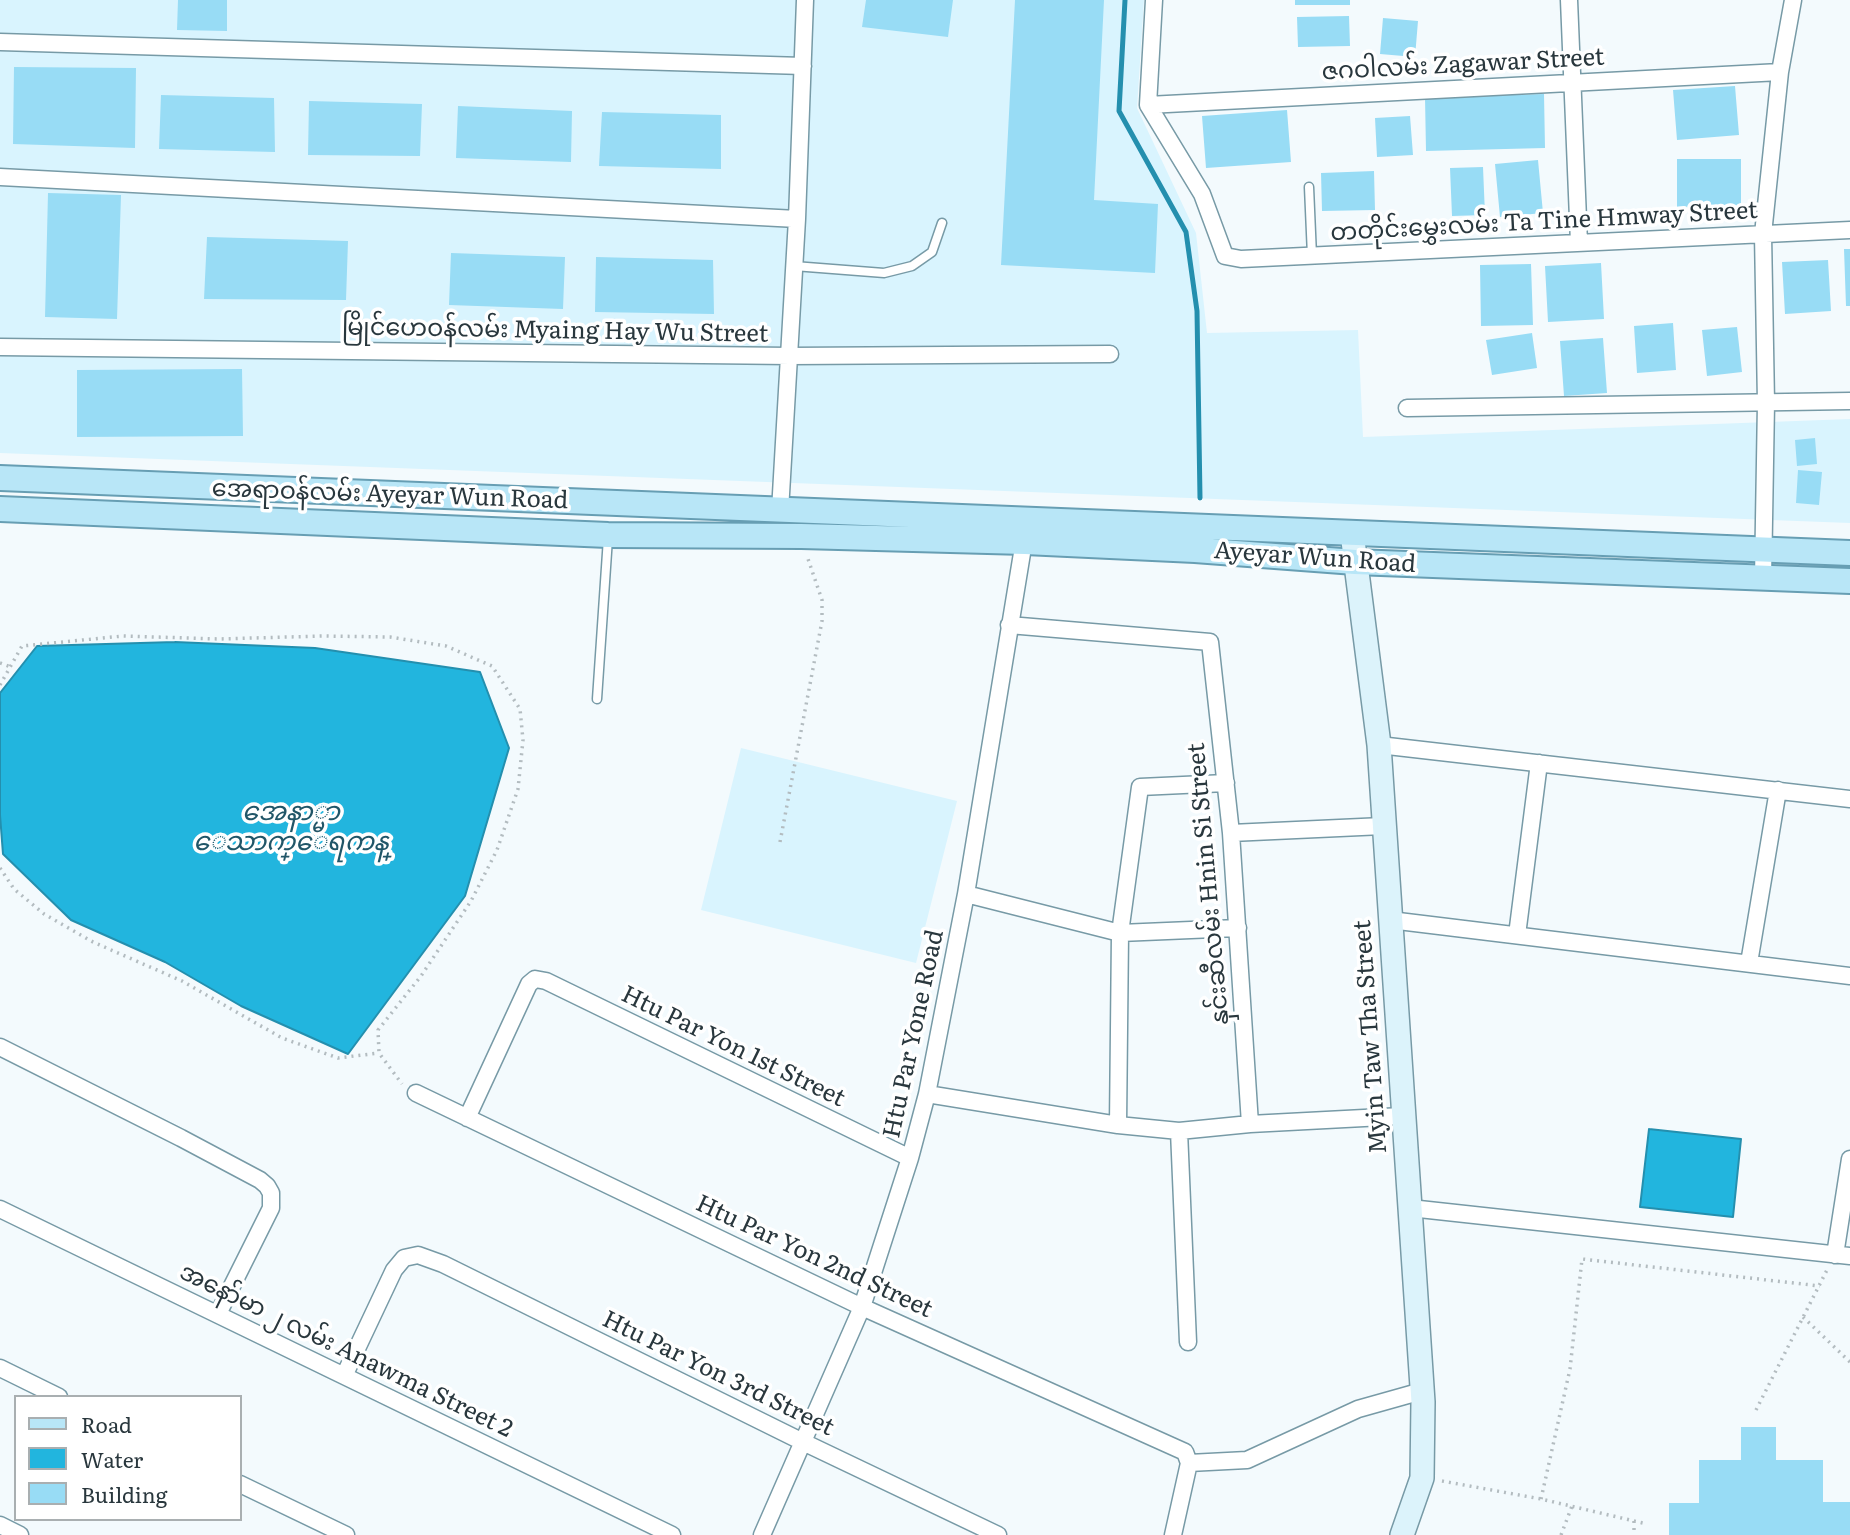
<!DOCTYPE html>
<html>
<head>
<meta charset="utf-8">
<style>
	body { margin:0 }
	#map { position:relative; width:1850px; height:1535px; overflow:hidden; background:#f3fafd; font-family:Literata,serif }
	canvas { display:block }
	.legend { position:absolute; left:14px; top:1395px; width:228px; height:126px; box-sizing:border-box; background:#fff; border:2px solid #a9afb1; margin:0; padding:9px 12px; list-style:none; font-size:21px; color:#29373d }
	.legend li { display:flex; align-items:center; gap:14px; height:35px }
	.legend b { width:35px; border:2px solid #a9afb1 }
</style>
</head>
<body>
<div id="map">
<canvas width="1850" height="1535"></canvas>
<ul class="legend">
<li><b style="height:9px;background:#b8e6f7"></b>Road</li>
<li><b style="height:19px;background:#22b5de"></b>Water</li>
<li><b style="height:19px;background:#98dcf5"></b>Building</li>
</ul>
</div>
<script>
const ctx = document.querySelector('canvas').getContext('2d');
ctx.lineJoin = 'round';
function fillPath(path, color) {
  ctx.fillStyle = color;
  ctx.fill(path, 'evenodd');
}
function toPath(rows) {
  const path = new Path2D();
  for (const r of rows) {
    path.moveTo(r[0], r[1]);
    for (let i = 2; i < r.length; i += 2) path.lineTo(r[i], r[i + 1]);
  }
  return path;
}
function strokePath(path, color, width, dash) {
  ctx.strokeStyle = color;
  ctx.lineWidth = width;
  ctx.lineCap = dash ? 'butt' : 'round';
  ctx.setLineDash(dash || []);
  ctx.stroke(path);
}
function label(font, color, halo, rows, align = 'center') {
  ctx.font = font + ' Literata,"Noto Sans Myanmar",serif';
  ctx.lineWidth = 7;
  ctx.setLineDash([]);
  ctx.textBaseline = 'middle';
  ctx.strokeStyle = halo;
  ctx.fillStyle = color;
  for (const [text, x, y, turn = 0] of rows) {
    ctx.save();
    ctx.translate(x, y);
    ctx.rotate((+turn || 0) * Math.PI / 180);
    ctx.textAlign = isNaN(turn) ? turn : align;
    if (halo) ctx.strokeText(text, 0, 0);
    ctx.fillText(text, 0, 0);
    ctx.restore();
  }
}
const built = toPath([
	[0,0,1144,0,1137,108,1196,233,1207,333,1358,330,1363,437,1850,419,1850,523,0,453],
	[741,748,957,801,916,963,701,910]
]);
const water = toPath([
	[175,642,315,648,480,672,509,748,465,896,348,1054,241,1006,165,962,71,920,3,854,0,815,0,693,37,646,175,642],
	[1649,1129,1741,1139,1733,1217,1640,1207,1649,1129]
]);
const stream = toPath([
	[1125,0,1119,111,1186,232,1197,311,1200,498]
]);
const building = toPath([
	[178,0,227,0,227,31,177,30],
	[866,0,953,0,948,37,862,27],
	[1015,0,1104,0,1094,200,1158,204,1155,273,1001,265],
	[1295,0,1350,0,1350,5,1295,5],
	[1349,16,1350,46,1298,47,1297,17],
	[1383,18,1418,21,1415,57,1380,54],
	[14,67,136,68,135,148,13,144],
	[1735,86,1739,135,1677,140,1673,90],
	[1544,94,1545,148,1426,151,1425,97],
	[161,95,274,98,275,152,159,149],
	[309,101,422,104,420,156,308,155],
	[458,106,572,111,571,162,456,158],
	[1287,110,1291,162,1206,168,1202,116],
	[602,112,721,115,721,169,599,166],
	[1410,116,1413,155,1377,157,1375,118],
	[1677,159,1741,159,1741,209,1677,209],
	[1538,160,1543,213,1500,217,1495,164],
	[1483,167,1485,215,1452,216,1450,168],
	[1374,171,1375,210,1322,211,1321,173],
	[48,193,121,195,117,319,45,317],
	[207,237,348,241,346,300,204,299],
	[1844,249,1850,249,1850,306,1846,306],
	[451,253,565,257,563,309,449,305],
	[596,257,713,260,714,314,595,312],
	[1828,260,1831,311,1785,314,1782,262],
	[1601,263,1604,319,1548,322,1545,266],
	[1531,264,1533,325,1481,326,1480,265],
	[1673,323,1676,370,1637,373,1634,326],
	[1737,327,1742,372,1707,376,1702,330],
	[1532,333,1537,368,1492,375,1486,340],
	[1603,338,1607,393,1564,396,1560,341],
	[242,369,243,436,77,437,77,370],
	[1815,438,1817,464,1797,466,1795,440],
	[1798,470,1822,472,1819,505,1796,503],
	[1741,1427,1776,1427,1776,1460,1823,1460,1823,1502,1850,1502,1850,1535,1669,1535,1669,1503,1699,1503,1699,1460,1741,1460]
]);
const path = toPath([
	[0,663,11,667],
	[0,685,22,646,123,636,219,639,323,636,390,637,446,646,492,666,520,709,523,740,518,789,497,850,471,901,421,976,378,1030,379,1053,402,1084],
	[780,842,822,621,822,600,807,556],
	[0,868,14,889,44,914,93,942,182,981,282,1038,338,1058,379,1053],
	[1803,1317,1850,1362],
	[1756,1410,1828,1268],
	[1442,1481,1541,1499,1647,1524],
	[1541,1499,1570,1369,1582,1259,1820,1286],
	[1634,1521,1634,1535],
	[1561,1535,1572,1506]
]);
const service = toPath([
	[1309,187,1312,256],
	[794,266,884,273,912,266,932,252,942,223],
	[597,699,608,538]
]);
const minor = toPath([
	[1154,0,1148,105,1202,194,1225,256,1241,259,1850,230],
	[1569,0,1579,243],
	[0,42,803,66],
	[1148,105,1780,72],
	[0,177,797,219],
	[0,347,790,356,1110,354],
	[1407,408,1850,401],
	[780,511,797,219,805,0],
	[1763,578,1766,403,1763,234,1780,72,1793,0],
	[1009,625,1210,642,1231,833,1250,1124],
	[1379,745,1850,799],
	[1231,833,1383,826],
	[966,894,1120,933,1238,928],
	[1390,920,1850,976],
	[1517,935,1539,763],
	[1749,963,1778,790],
	[0,1047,181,1138,260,1180,267,1186,271,1193,271,1208,218,1314],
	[416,1093,862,1307,1185,1452,1189,1463],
	[927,1094,1118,1125,1179,1131,1250,1124,1402,1116],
	[467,1118,529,984,535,979,546,981,910,1158],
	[1118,1125,1120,933,1140,787,1226,783],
	[1179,1131,1188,1342],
	[1410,1208,1850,1256],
	[0,1209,672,1535],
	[1835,1255,1850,1159],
	[0,1368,59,1397],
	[344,1376,394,1270,404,1258,418,1255,443,1264,803,1442,998,1535],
	[1189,1463,1247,1460,1358,1409,1422,1391],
	[240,1484,346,1535],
	[0,1525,20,1535],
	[762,1535,862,1307,910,1158,927,1094,966,894,1025,535],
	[1173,1535,1189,1463]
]);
const secondary = toPath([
	[1352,533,1379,745,1423,1402,1422,1478,1402,1535]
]);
const primary = toPath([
	[0,478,1850,553],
	[0,509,608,535,801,536,1025,542,1195,550,1355,562,1850,581]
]);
const streetNames = [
	["ဇဂဝါလမ်း Zagawar Street",1463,65,-3],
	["တတိုင်းမွှေးလမ်း Ta Tine Hmway Street",1544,222,-3],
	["မြိုင်ဟေဝန်လမ်း Myaing Hay Wu Street",555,331,1],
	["အေရာဝန်လမ်း Ayeyar Wun Road",390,495,2],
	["Ayeyar Wun Road",1315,558,4],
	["နှင်းဆီလမ်း Hnin Si Street",1209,884,-95],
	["Htu Par Yone Road",914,1034,-78],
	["Myin Taw Tha Street",1371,1037,-94],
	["Htu Par Yon 1st Street",733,1047,26],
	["Htu Par Yon 2nd Street",814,1257,25],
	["အနော်မာ ၂ လမ်း Anawma Street 2",346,1351,26],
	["Htu Par Yon 3rd Street",718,1374,26]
];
const waterNames = [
	["အေနာ္မာ",291,812],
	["ေသာက္ေရကန္",291,842]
];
fillPath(built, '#d9f4fe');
fillPath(water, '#22b5de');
strokePath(water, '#248fae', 2);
strokePath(stream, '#248fae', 5);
fillPath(building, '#98dcf5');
strokePath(service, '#779aa6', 11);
strokePath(minor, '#779aa6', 19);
strokePath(secondary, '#779aa6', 26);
strokePath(primary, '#679eb3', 28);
strokePath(path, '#b3bcc0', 3.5, [2, 5]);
strokePath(service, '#fff', 8);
strokePath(minor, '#fff', 16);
strokePath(secondary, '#dcf3fb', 23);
strokePath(primary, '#b8e6f7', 24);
label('24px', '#29373d', '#fff', streetNames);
label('italic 26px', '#215668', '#fff', waterNames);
</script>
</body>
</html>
